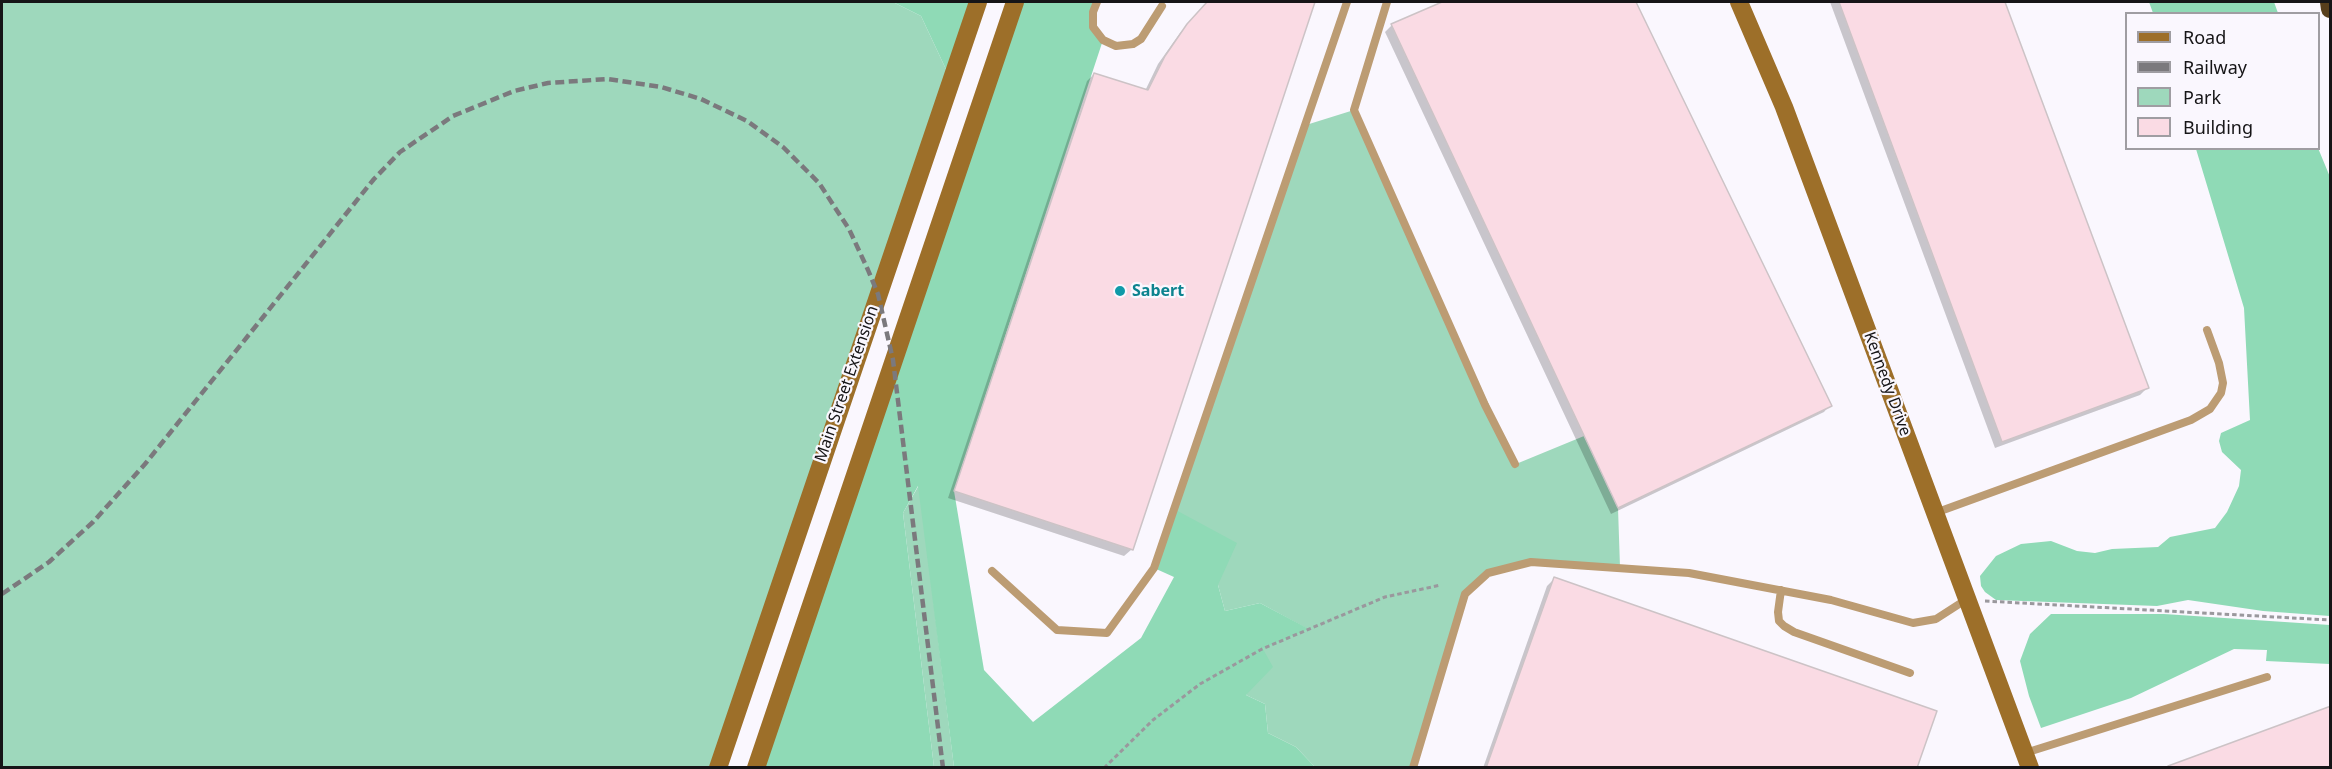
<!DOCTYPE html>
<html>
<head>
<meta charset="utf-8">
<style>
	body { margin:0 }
	#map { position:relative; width:2332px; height:769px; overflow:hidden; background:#faf7fe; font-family:"Noto Sans",sans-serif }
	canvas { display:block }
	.frame { position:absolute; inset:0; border:3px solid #161517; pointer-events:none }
	.legend { position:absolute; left:2125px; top:12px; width:195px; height:138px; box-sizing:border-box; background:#faf7fe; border:2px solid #9f9da2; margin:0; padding:8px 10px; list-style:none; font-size:18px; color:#161517 }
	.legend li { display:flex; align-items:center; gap:12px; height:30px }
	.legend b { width:30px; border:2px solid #9f9da2 }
</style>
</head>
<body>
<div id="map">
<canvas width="2332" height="769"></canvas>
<div class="frame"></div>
<ul class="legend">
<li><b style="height:8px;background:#9d6f29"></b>Road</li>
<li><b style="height:8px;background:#7b797d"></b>Railway</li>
<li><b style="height:16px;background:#9ed8bc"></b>Park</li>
<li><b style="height:16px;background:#fadbe4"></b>Building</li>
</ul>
</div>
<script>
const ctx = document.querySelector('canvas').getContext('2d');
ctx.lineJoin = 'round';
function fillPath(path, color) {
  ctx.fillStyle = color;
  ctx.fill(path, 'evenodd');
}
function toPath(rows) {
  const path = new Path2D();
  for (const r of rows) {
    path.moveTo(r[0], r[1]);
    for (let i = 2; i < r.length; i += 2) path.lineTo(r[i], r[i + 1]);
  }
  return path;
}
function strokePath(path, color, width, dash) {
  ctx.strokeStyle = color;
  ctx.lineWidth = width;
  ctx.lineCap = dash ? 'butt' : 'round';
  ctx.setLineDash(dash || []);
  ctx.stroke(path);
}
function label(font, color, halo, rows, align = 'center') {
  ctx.font = font + ' "Noto Sans",sans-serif';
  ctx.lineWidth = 4.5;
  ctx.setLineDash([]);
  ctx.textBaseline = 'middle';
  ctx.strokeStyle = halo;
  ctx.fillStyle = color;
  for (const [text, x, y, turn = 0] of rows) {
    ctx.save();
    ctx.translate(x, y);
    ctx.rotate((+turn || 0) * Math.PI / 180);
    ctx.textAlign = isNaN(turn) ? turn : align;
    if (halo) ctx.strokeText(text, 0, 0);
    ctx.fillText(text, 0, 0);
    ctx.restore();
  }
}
const green = toPath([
	[2,2,893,2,921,16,951,80,718,767,2,767],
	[1354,110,1516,464,1584,436,1618,508,1620,567,1531,562,1488,573,1465,594,1413,767,1315,767,1296,747,1268,733,1265,704,1246,695,1262,649,1308,629,1260,603,1225,611,1218,585,1174,509,1306,125],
	[919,485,954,767,934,767,903,513]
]);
const forest = toPath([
	[893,2,978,2,951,80,921,16],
	[1015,2,1097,2,1092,20,1103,40,954,491,984,670,1033,722,1141,638,1174,577,1154,568,1174,509,1237,543,1218,585,1225,611,1260,603,1309,629,1263,649,1273,667,1246,695,1265,704,1268,733,1296,747,1315,767,954,767,918,486,903,513,934,767,756,768],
	[2149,2,2274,2,2278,13,2153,13],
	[2318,148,2330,177,2330,616,2263,611,2188,600,2157,606,1996,600,1985,592,1981,586,1980,576,1996,556,2021,544,2051,541,2077,551,2095,553,2112,549,2158,547,2170,537,2215,528,2227,512,2239,486,2241,470,2222,452,2219,441,2221,433,2250,420,2244,308,2196,149],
	[2051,614,2164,614,2330,625,2330,664,2266,661,2267,650,2234,649,2131,698,2041,728,2029,696,2020,661,2030,634]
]);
const shadow = toPath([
	[1209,2,1314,2,1131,550,1124,556,948,498,1087,81,1094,74,1145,91,1158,64,1180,33],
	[1445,2,1634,2,1830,405,1824,412,1611,514,1385,32,1392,25],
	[1830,2,2003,2,2147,388,2140,395,1995,448],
	[1554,579,1916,768,1483,768,1547,586]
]);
const building = toPath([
	[1207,2,1315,2,1133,550,954,491,1094,73,1148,90,1165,56,1187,24,1207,2],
	[1442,2,1636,2,1832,406,1618,508,1391,24,1442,2],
	[1839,2,2005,2,2149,388,2002,442,1839,2],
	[1554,577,1937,711,1917,768,1486,768,1554,577],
	[2331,706,2331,768,2168,768,2168,766,2331,706]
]);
const path = toPath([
	[1985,601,2330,620],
	[1104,768,1153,720,1200,684,1262,649,1385,597,1441,585]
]);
const lane = toPath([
	[1097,2,1093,12,1093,27,1103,40,1116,46,1133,44,1141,39,1162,6],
	[1387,2,1354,110,1485,405,1515,464],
	[1935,513,2191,420,2210,409,2221,393,2223,383,2219,363,2207,330],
	[992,571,1057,630,1107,633,1154,568,1347,2],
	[1781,590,1778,612,1779,621,1784,626,1794,632,1910,673],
	[2025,753,2267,677],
	[1413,768,1465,594,1488,573,1531,562,1689,573,1831,600,1913,623,1936,619,1967,599]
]);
const secondary = toPath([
	[1739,2,1784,107,2030,768],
	[718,768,978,2],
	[756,768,1015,2]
]);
const highway = toPath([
	[2329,2,2330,9]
]);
const rail = toPath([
	[2,594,49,562,93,522,145,464,374,179,400,152,453,116,514,91,548,83,608,79,661,87,701,99,747,121,783,147,819,183,849,229,868,270,878,294,893,360,943,768]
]);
const markers = [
	[1120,291,6,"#0f9aa8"]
];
const cultureNames = [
	["Sabert",1132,291]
];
const streetNames = [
	["Main Street Extension",847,384,-71],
	["Kennedy Drive",1887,384,70]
];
fillPath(green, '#9ed8bc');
fillPath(forest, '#8fdab6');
fillPath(shadow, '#0003');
fillPath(building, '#fadbe4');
strokePath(building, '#ccc3c6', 1.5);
strokePath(path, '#9a989d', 3, [4.5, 3]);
strokePath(lane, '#bc9c73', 8);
strokePath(secondary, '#9d6f29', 18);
strokePath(highway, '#573e1c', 18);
strokePath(rail, '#7b797d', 4.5, [9, 4.5]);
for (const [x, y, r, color] of markers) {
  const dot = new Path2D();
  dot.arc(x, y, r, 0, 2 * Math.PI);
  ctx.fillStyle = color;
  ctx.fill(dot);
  strokePath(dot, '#faf7fe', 2);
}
label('bold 16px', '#0d838f', '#faf7fe', cultureNames, 'left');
label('16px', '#161517', '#faf7fe', streetNames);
</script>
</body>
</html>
